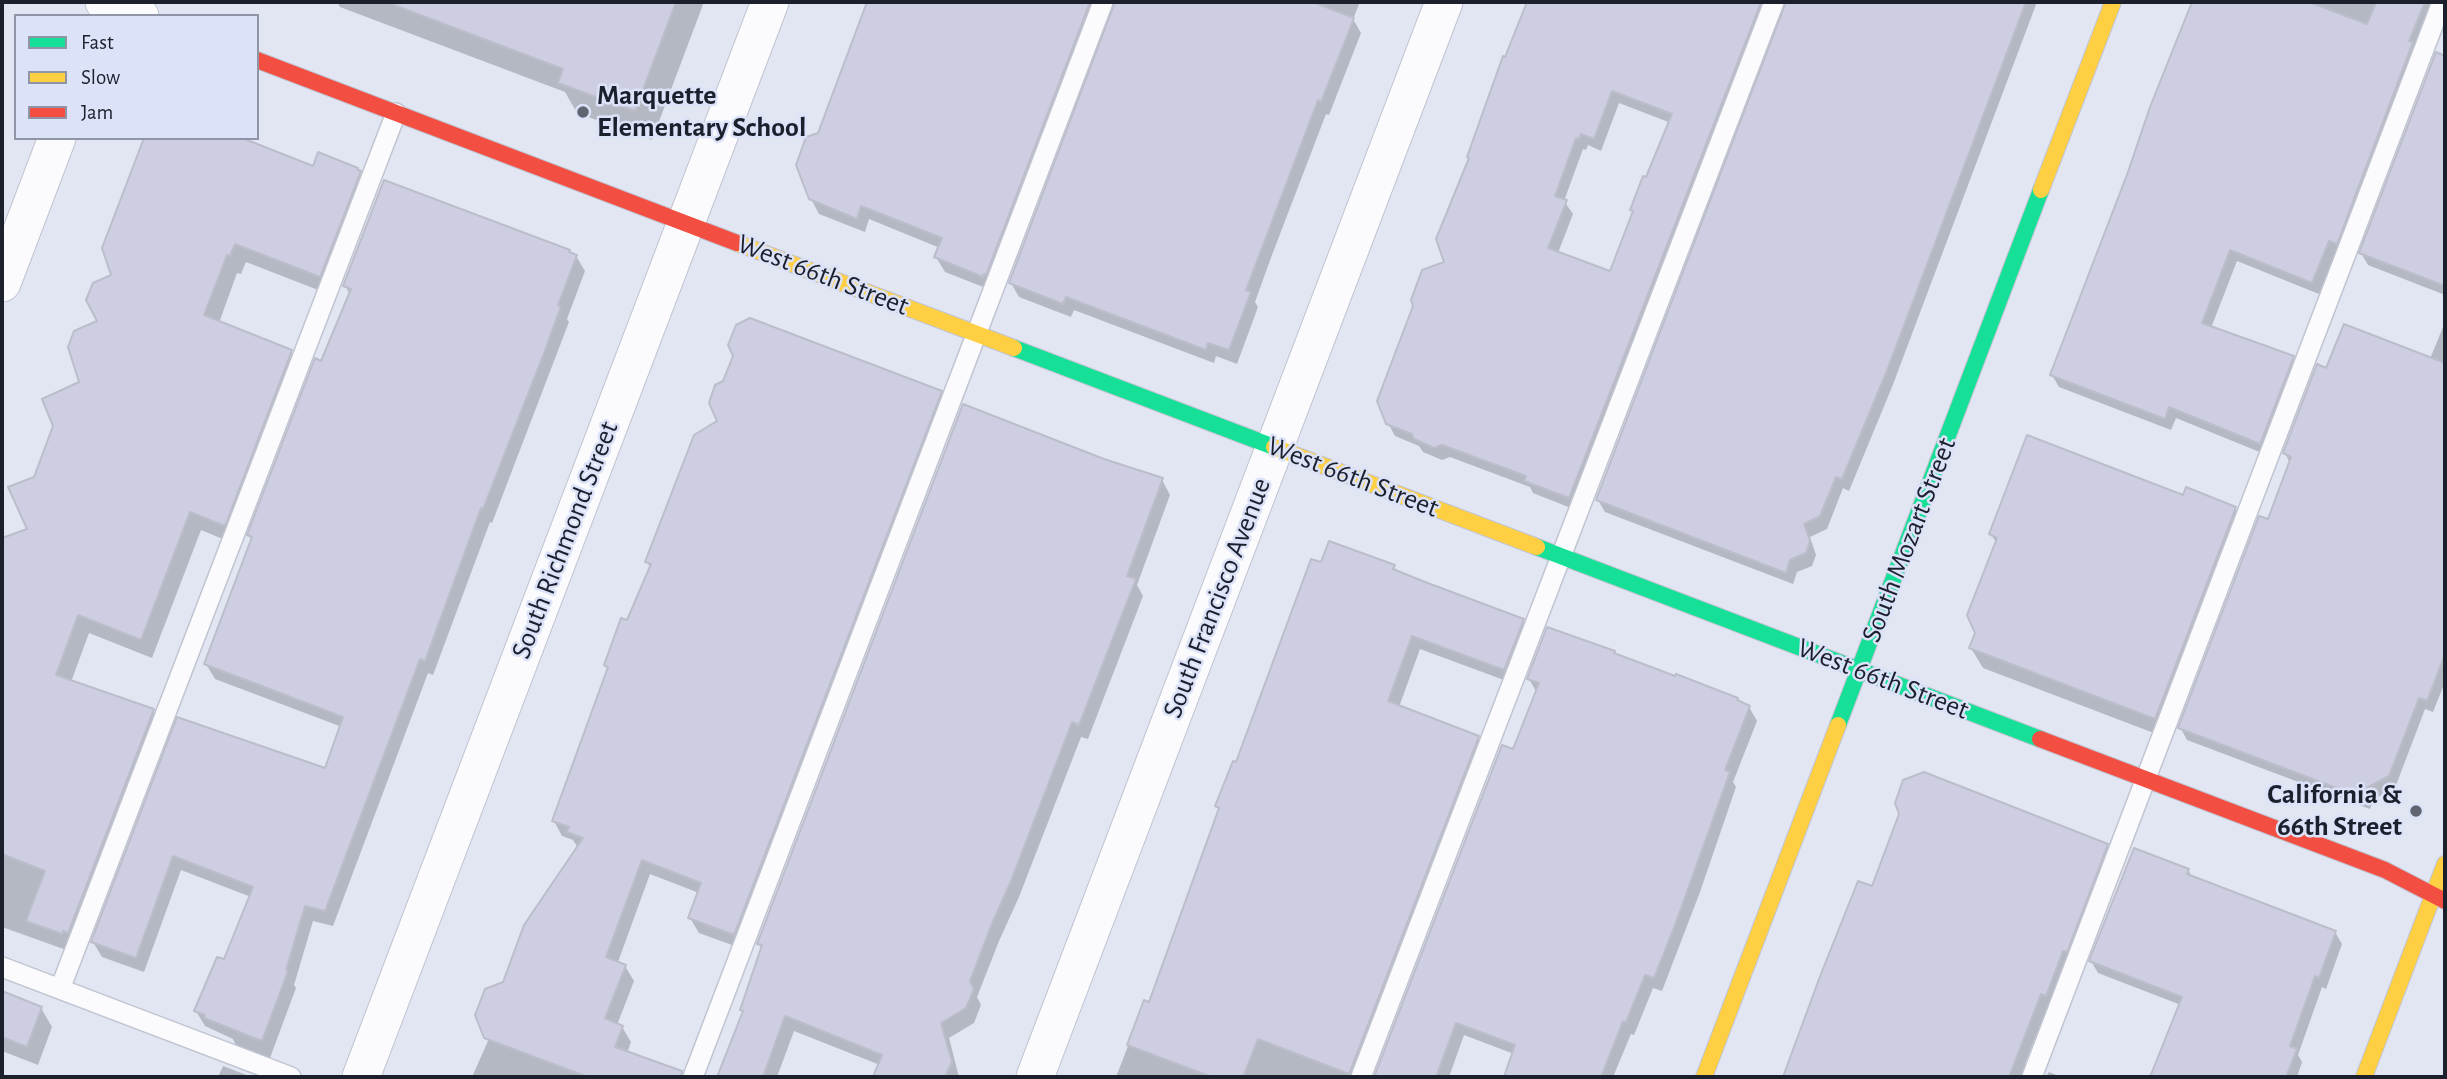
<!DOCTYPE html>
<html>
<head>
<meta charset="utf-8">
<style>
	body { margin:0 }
	#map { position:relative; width:2447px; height:1079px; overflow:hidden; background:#e2e6f3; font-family:"Alegreya Sans",sans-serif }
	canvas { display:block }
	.frame { position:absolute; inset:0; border:4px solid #1c202d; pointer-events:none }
	.legend { position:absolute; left:14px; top:14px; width:245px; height:126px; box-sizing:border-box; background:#dce3f9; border:2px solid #8f95a7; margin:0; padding:9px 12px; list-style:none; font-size:21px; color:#1c202d }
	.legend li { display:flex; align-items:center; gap:14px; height:35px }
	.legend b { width:35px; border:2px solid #8f95a7 }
</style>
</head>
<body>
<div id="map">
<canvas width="2447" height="1079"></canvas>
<div class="frame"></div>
<ul class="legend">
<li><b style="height:9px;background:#16e098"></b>Fast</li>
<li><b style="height:9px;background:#ffcf43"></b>Slow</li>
<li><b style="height:9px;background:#f24e42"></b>Jam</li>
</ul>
</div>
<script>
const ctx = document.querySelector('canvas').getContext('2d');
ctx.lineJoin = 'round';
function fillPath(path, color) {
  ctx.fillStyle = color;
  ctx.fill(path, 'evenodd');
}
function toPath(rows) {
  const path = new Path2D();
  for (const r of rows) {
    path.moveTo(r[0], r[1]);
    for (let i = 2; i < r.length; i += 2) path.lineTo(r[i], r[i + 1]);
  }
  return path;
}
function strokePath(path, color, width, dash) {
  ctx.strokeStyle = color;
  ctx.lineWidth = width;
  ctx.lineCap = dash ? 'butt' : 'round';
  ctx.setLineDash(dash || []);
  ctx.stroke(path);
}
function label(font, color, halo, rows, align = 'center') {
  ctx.font = font + ' "Alegreya Sans",sans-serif';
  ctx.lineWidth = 5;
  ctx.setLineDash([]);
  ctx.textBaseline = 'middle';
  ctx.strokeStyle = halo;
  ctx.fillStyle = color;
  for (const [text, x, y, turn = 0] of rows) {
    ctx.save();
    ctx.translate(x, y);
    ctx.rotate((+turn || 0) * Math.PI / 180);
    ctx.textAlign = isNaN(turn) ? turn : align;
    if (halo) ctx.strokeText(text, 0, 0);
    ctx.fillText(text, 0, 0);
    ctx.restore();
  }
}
const shadow = toPath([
	[337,2,704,2,652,140,577,113,565,92,340,7],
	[869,2,1360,2,1353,19,1361,33,1329,115,1326,114,1272,255,1255,302,1258,307,1237,364,1216,356,1214,363,1074,310,1071,317,1019,297,1011,283,1116,4,1104,6,991,290,945,272,936,257,940,248,869,219,865,232,819,214,811,199,819,134],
	[1529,2,2037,2,1892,387,1849,491,1843,488,1827,529,1810,537,1816,555,1812,566,1797,572,1793,584,1605,512,1598,500,1787,2,1774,4,1576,510,1533,493,1530,487,1450,457,1442,460,1423,452,1419,446,1395,436,1388,423,1446,263,1470,159],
	[1619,103,1671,123,1632,209,1634,214,1611,274,1558,253,1573,214,1564,201,1583,149,1586,150,1588,145,1601,151],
	[2194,2,2436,2,2343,255,2336,252,2319,294,2237,261,2211,328,2293,357,2300,369,2267,455,2176,418,2171,430,2059,387,2052,375,2129,173,2152,108],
	[2437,54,2445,58,2445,295,2368,265,2361,253],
	[314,168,357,169,370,191,331,295,246,262,241,274,237,273,219,323,291,351,302,370,235,544,201,530,152,658,89,633,71,682,153,711,164,730,72,952,2,927,2,540,29,530,35,478,81,383,99,322],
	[569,251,576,256,585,271,567,319,569,322,492,523,490,522,433,675,428,673,333,926,313,921,294,985,296,988,267,1066,241,1056,233,1039,205,1026,196,1011,225,961,251,897,181,870,144,972,102,957,93,942,178,720,326,771,342,727,215,679,206,664,252,540,249,535,350,295,345,285],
	[2445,322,2445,682,2433,712,2425,709,2395,788,2374,799,2370,809,2187,740,2180,727,2269,521,2290,463,2285,453,2327,370,2430,359],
	[940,392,949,407,743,949,699,933,690,918,699,893,650,874,618,962,625,966,634,981,617,1025,622,1027,631,1042,627,1053,681,1073,684,1077,472,1077,488,1041,486,1037,504,984,578,848,573,840,562,836,554,821,608,670,605,665,628,623,651,568,647,562],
	[1104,460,1162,480,1170,495,1137,585,1143,596,1088,739,1081,737,1019,897,999,941,977,997,981,1005,974,1023,949,1038,959,1077,875,1077,880,1065,794,1031,777,1077,719,1077,744,1014,742,1010,762,949,759,943],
	[2184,498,2235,508,2247,528,2167,738,1983,668,1971,648,1977,633,1997,544,1991,534],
	[1322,565,1393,566,1397,572,1523,620,1531,634,1512,683,1420,649,1399,707,1478,738,1486,752,1360,1077,1116,1077,1145,1002,1150,1004,1220,811,1217,806],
	[1614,653,1616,656,1749,707,1757,721,1733,782,1736,787,1700,892,1662,991,1653,988,1634,1035,1631,1034,1613,1077,1506,1077,1514,1054,1464,1035,1449,1077,1376,1077,1503,747,1514,752,1537,693,1529,679],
	[2107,845,2114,857,2053,1008,2048,1006,2025,1064,2031,1074,2030,1077,1785,1077,1820,980,1873,889],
	[2188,870,2192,877,2335,932,2342,944,2326,989,2322,987,2298,1055,2302,1062,2297,1077,2152,1077,2181,1005,2098,973,2091,961],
	[2,993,41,1008,52,1027,38,1065,2,1051],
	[223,1066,249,1076,250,1077,218,1077],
	[2049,1072,2061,1077,2046,1077]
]);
const building = toPath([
	[394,2,676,2,635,111,558,83,563,69,394,5,394,2],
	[867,2,1090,2,986,275,984,274,983,277,934,257,942,238,861,206,857,219,809,199,796,165,806,137,818,133,867,2],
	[1115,2,1313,2,1354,18,1321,102,1318,100,1265,240,1246,290,1251,292,1229,350,1208,343,1206,350,1066,297,1063,304,1009,283,1115,2],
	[1527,2,1761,2,1569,498,1524,481,1526,476,1442,445,1434,448,1414,439,1412,434,1386,424,1377,401,1413,306,1411,300,1422,270,1444,262,1436,239,1469,158,1467,157,1503,56,1505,57,1527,2],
	[1612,91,1672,114,1646,177,1643,176,1630,210,1633,211,1610,271,1548,248,1567,200,1555,196,1576,138,1579,139,1581,134,1594,139,1612,91],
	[1786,2,2026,2,1886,373,1842,479,1836,477,1820,516,1804,524,1810,541,1806,553,1790,560,1786,573,1596,500,1786,2],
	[2192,2,2309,2,2367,24,2376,2,2425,2,2409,41,2413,42,2337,244,2329,241,2312,283,2230,250,2202,323,2294,356,2260,444,2169,407,2165,419,2050,375,2128,172,2150,107,2192,2],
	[2436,52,2445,56,2445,286,2359,253,2436,52],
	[144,138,242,138,313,166,318,152,358,168,358,170,361,171,320,277,235,244,230,256,227,255,204,315,292,350,225,526,190,512,141,640,78,615,56,675,154,709,68,933,63,931,62,934,26,921,45,871,2,854,2,538,27,529,8,487,34,477,53,426,42,399,79,382,68,347,74,331,97,321,86,300,93,283,111,275,102,248,144,138],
	[384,180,570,250,569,252,577,255,558,305,561,306,544,353,483,509,481,508,425,661,420,659,325,911,305,906,286,970,288,971,262,1041,204,1018,205,1015,194,1011,217,957,224,959,253,887,173,856,136,958,91,942,177,717,325,768,343,717,204,664,252,537,247,535,315,358,321,361,351,289,343,286,384,180],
	[750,318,942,391,734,935,688,918,701,883,642,860,606,957,626,965,605,1018,623,1026,615,1047,682,1071,681,1077,588,1077,484,1038,475,1015,485,989,503,982,524,925,583,838,567,832,569,827,552,821,608,667,604,665,621,618,627,620,651,564,645,562,694,435,717,421,709,403,715,385,723,381,733,356,728,345,736,325,750,318],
	[2344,324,2445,363,2445,654,2427,701,2419,698,2389,776,2368,787,2363,798,2178,728,2259,516,2268,519,2291,457,2283,453,2317,364,2326,368,2344,324],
	[963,404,1104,459,1163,478,1127,576,1136,579,1079,725,1072,722,1011,881,991,926,970,981,974,989,966,1008,941,1023,952,1062,945,1077,873,1077,882,1055,785,1016,763,1077,717,1077,743,1011,740,1010,762,945,757,944,963,404],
	[2027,435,2183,495,2186,487,2236,507,2155,719,1969,648,1975,633,1967,615,1997,538,1989,534,2027,435],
	[1329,541,1395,565,1393,569,1425,582,1524,619,1504,670,1412,636,1388,701,1479,736,1349,1074,1258,1039,1243,1077,1212,1077,1127,1045,1144,1000,1149,1002,1219,808,1215,806,1233,761,1236,762,1311,559,1321,562,1329,541],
	[1547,627,1615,651,1614,653,1675,676,1676,674,1738,698,1737,700,1750,706,1725,770,1730,772,1675,925,1654,978,1645,975,1626,1022,1623,1021,1601,1077,1504,1077,1515,1045,1456,1023,1436,1077,1374,1077,1502,745,1513,749,1539,683,1527,679,1547,627],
	[1924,772,2108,844,2067,952,2063,951,2046,996,2041,994,2009,1077,1783,1077,1819,979,1858,881,1872,886,1899,814,1895,803,1903,780,1924,772],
	[2134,848,2189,869,2187,874,2336,931,2319,978,2315,976,2290,1046,2297,1049,2286,1077,2150,1077,2182,997,2089,961,2134,848],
	[2,991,42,1007,27,1047,2,1037,2,991]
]);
const lane = toPath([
	[2,967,291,1077],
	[60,989,396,113],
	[693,1077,1103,2],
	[1361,1077,1774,2],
	[2032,1077,2442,2]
]);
const street = toPath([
	[104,2,140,16],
	[2,283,57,138],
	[361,1077,770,2],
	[1035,1077,1444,2]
]);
const fast = toPath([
	[1014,348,1274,447],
	[1537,547,2040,739],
	[1838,725,2041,190]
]);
const slow = toPath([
	[2041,190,2113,2],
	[737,243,1014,348],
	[1274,447,1537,547],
	[1704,1077,1838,725],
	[2364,1077,2445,864]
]);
const jam = toPath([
	[257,60,737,243],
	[2040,739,2385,870,2445,901]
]);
const markers = [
	[583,112,7,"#616572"],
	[2416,811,7,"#616572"]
];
const poiNames = [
	["Marquette",597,96],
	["Elementary School",597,128],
	["California &",2402,795,"right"],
	["66th Street",2402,827,"right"]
];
const streetNames = [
	["West 66th Street",823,275,21],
	["West 66th Street",1353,477,21],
	["South Richmond Street",565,540,-69],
	["South Mozart Street",1909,540,-69],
	["South Francisco Avenue",1217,598,-69],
	["West 66th Street",1883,679,21]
];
fillPath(shadow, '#0003');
fillPath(building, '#cecee2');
strokePath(building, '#bcbdca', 2);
strokePath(lane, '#c0c4d1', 22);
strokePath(street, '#c0c4d1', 39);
strokePath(fast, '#c0c4d1', 18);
strokePath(slow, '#c0c4d1', 18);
strokePath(jam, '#c0c4d1', 18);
strokePath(lane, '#fbfbfd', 19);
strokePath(street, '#fbfbfd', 37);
strokePath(fast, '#16e098', 16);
strokePath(slow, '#ffcf43', 16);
strokePath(jam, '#f24e42', 16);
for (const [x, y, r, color] of markers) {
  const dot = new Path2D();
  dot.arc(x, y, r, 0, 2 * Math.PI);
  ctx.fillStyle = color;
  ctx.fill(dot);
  strokePath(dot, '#dce3f9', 2.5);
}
label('bold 28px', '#1c202d', '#dce3f9', poiNames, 'left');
label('28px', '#1c202d', '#dce3f9', streetNames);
</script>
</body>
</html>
